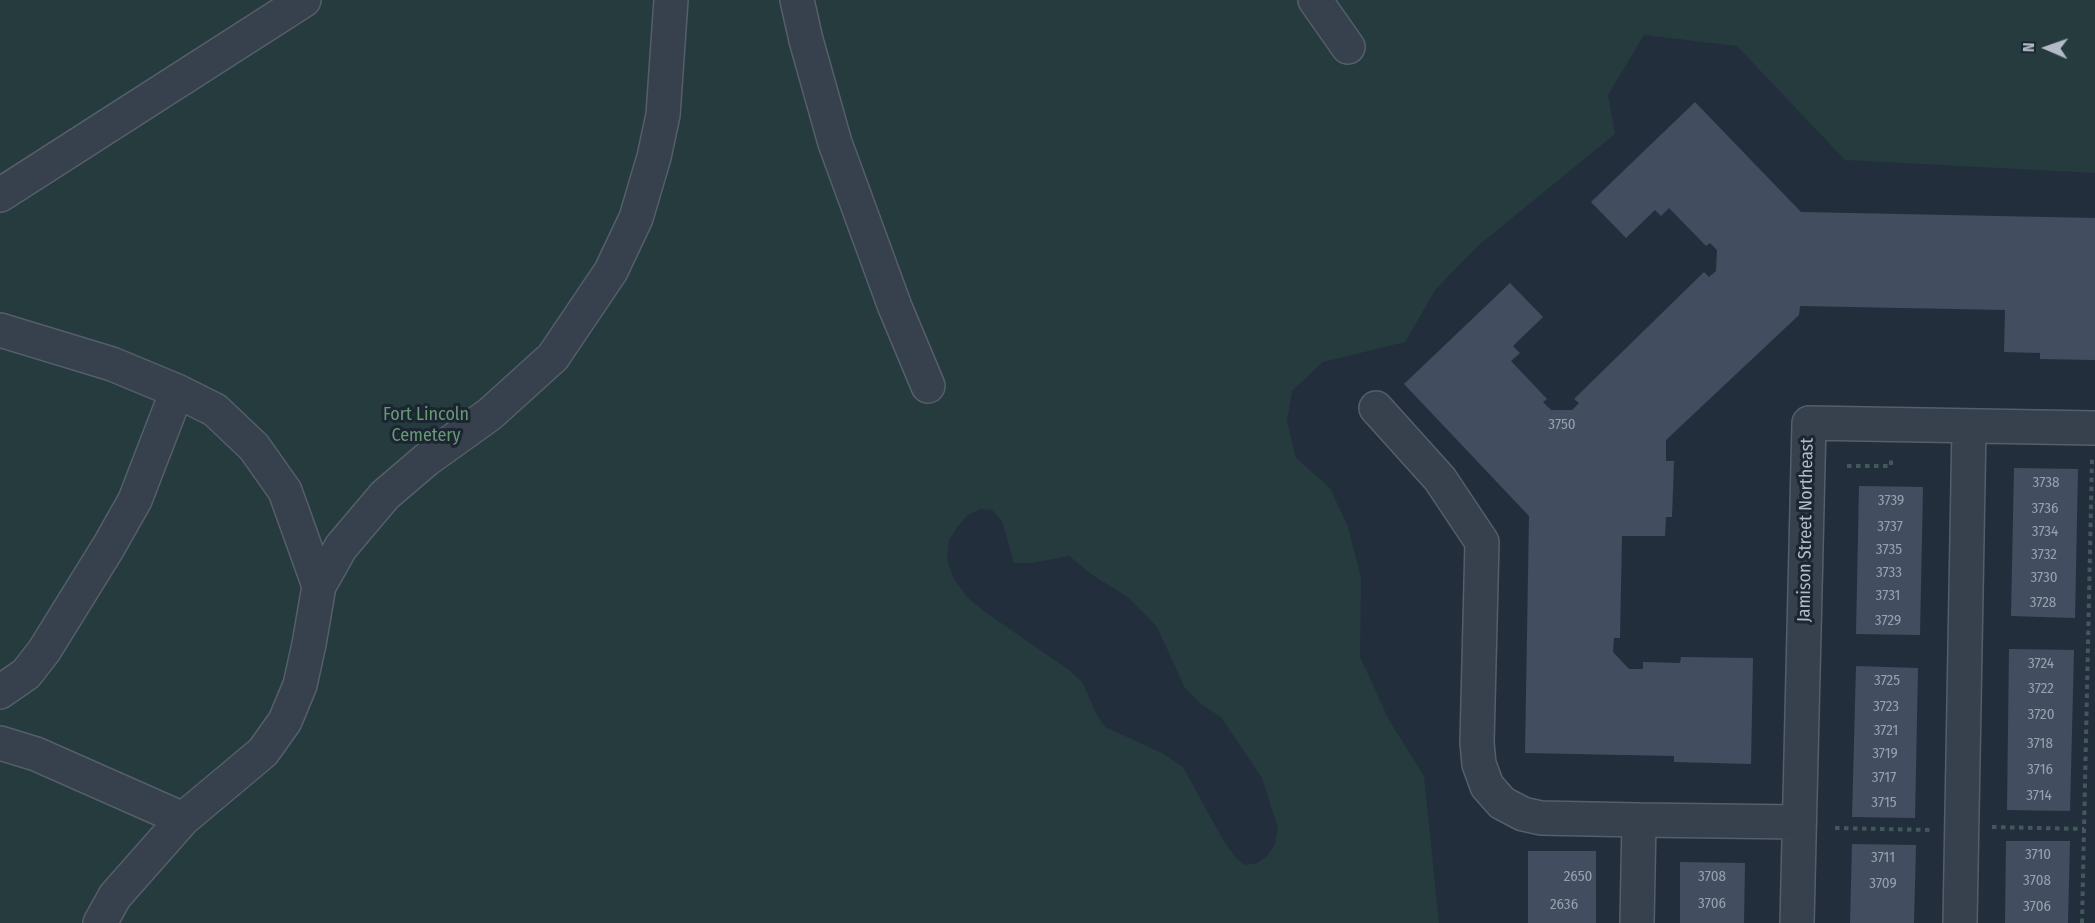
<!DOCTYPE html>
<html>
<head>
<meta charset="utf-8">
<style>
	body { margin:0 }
	#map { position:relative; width:2095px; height:923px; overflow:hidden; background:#232e3d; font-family:"Fira Sans Condensed",sans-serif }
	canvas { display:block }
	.north { position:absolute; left:2017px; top:18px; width:60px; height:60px; -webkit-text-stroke:4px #1c2532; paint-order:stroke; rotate:272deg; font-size:16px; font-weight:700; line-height:24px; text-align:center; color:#b3bbc8 }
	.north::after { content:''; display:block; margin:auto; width:21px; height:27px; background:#b3bbc8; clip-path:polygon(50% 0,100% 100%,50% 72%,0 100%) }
</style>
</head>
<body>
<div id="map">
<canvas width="2095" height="923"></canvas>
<div class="north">N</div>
</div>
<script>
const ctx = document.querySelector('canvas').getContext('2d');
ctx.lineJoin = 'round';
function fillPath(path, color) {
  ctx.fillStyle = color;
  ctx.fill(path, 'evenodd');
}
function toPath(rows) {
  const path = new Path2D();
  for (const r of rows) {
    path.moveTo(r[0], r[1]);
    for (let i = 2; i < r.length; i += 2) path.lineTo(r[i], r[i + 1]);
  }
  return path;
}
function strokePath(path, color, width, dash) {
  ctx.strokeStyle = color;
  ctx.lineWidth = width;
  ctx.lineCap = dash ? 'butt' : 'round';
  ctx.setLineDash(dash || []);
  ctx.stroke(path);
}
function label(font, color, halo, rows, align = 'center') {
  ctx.font = font + ' "Fira Sans Condensed",sans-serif';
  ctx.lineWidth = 6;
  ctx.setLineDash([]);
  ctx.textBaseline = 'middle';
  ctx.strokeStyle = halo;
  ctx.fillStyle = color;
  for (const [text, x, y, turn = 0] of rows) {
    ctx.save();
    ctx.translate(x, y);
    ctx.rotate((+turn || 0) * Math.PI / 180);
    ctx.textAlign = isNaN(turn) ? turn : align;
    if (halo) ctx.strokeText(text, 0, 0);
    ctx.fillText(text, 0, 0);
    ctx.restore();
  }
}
const green = toPath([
	[0,0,2095,0,2095,173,1845,160,1737,46,1644,35,1608,95,1615,134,1479,245,1436,289,1405,342,1323,362,1292,391,1287,421,1296,458,1330,488,1348,527,1361,578,1360,657,1389,720,1424,776,1439,923,0,923],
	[980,509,992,510,1002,521,1014,563,1032,563,1069,556,1091,574,1129,598,1157,627,1185,688,1201,704,1221,717,1262,778,1278,828,1275,844,1267,856,1257,863,1245,865,1236,858,1223,840,1183,767,1162,753,1105,727,1098,717,1082,682,1069,670,985,612,967,597,954,579,947,560,949,541,958,526,968,515]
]);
const building = toPath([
	[1695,102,1801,212,2095,218,2095,360,2040,359,2040,353,2004,352,2005,310,1800,306,1799,315,1666,440,1666,461,1674,461,1672,517,1666,517,1665,536,1622,536,1620,638,1614,638,1613,652,1629,669,1643,669,1643,662,1680,663,1681,657,1753,658,1751,764,1674,762,1674,756,1525,753,1529,516,1404,384,1510,283,1543,317,1513,346,1520,353,1511,361,1547,399,1543,402,1551,410,1572,410,1579,403,1574,399,1704,272,1709,277,1716,271,1717,250,1710,243,1706,246,1669,208,1661,216,1655,210,1626,238,1591,202],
	[2014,468,2078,469,2075,618,2011,616],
	[1859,486,1923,487,1920,635,1856,634],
	[2009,649,2074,650,2070,811,2007,810],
	[1856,666,1918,668,1915,818,1852,817],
	[2006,841,2070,841,2068,923,2005,923],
	[1852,844,1916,845,1914,923,1850,923],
	[1528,851,1596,851,1596,923,1528,923],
	[1680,862,1745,863,1744,923,1680,923]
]);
const path = toPath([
	[1847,466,1891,466,1891,457],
	[1992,827,2084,829],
	[1835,828,1931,830],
	[2082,923,2092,459]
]);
const minor = toPath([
	[797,0,806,40,835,143,895,307,928,386],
	[1315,0,1348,47],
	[0,195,304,0],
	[0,330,112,364,177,391,215,410,254,447,285,491,319,586,309,644,300,685,285,721,263,752,183,819,115,896,100,923],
	[1376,408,1440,479,1482,542,1477,743,1479,764,1487,786,1502,803,1523,814,1541,818,1639,820],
	[319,586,341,547,385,495,426,460,490,414,553,357,611,271,636,218,654,157,663,115,671,0],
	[0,692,26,674,44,651,109,546,135,500,177,391],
	[0,743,36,754,183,819],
	[1637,923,1639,820,1799,822],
	[1797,923,1809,423,2095,428],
	[1960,923,1969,427]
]);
const numberNames = [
	["3750",1562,425],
	["3738",2046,483],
	["3739",1891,501],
	["3736",2045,509],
	["3737",1890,527],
	["3734",2045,532],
	["3735",1889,550],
	["3732",2044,555],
	["3733",1889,573],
	["3730",2044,578],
	["3731",1888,596],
	["3728",2043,603],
	["3729",1888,621],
	["3724",2041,664],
	["3725",1887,681],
	["3722",2041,689],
	["3723",1886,707],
	["3720",2041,715],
	["3721",1886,731],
	["3718",2040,744],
	["3719",1885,754],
	["3716",2040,770],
	["3717",1884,778],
	["3714",2039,796],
	["3715",1884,803],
	["3710",2038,855],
	["3711",1883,858],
	["2650",1578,877],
	["3708",1712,877],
	["3708",2037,881],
	["3709",1883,884],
	["3706",1712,904],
	["2636",1564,905],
	["3706",2037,907]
];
const parkNames = [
	["Fort Lincoln",426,415],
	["Cemetery",426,436]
];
const streetNames = [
	["Jamison Street Northeast",1806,530,-89]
];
fillPath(green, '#253b3e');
fillPath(building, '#424e5f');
strokePath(minor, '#555e6b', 36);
strokePath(path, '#43585b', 4, [4.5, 4.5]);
strokePath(minor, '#37404d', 33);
label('15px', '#97a0ae', null, numberNames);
label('18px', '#699974', '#1c2532', parkNames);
label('18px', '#b3bbc8', '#1c2532', streetNames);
</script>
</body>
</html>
